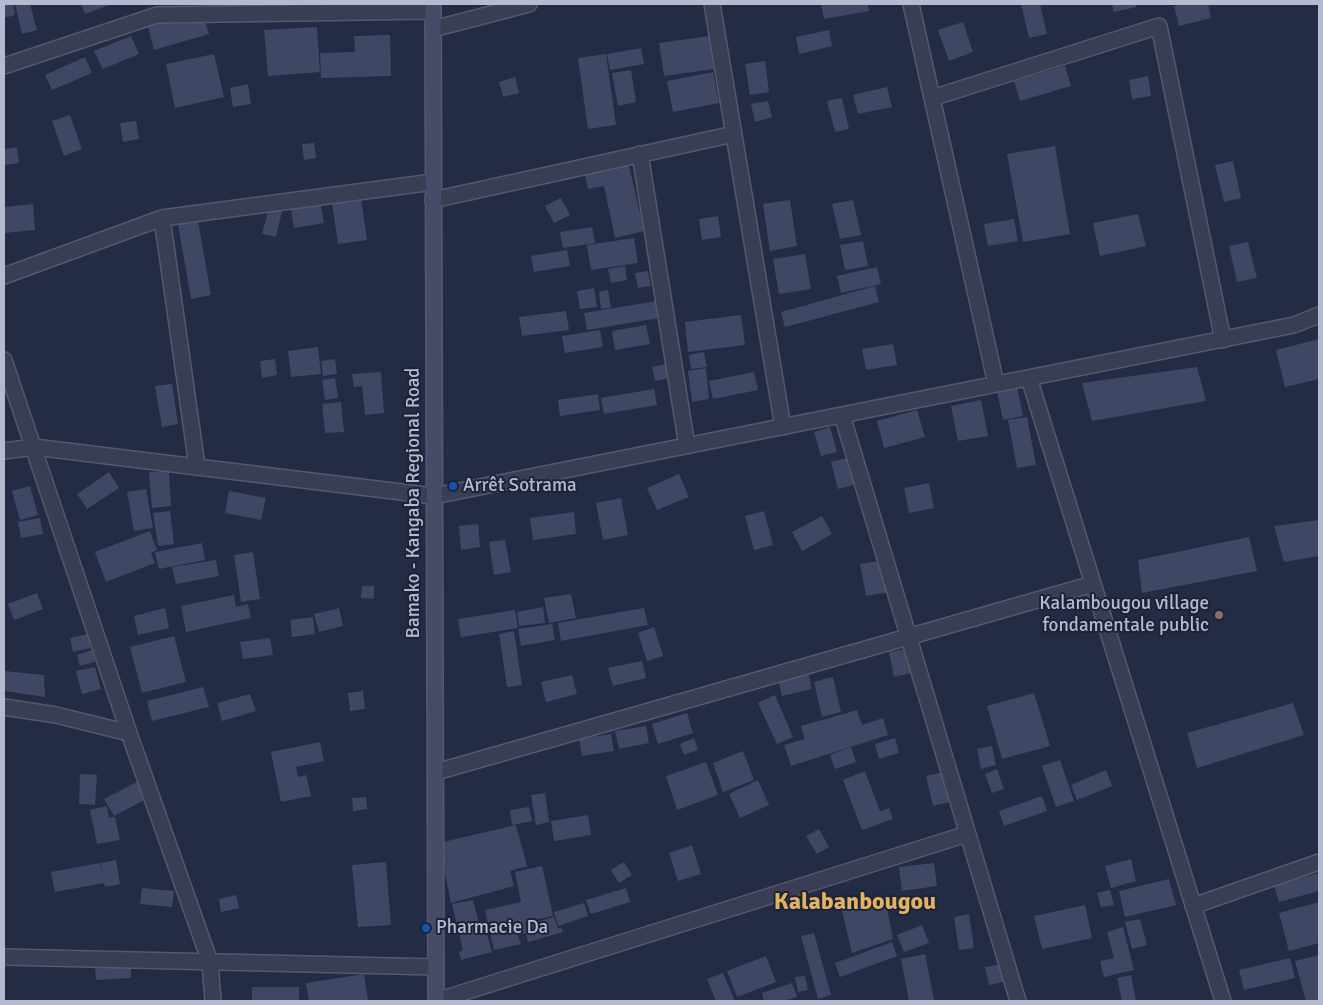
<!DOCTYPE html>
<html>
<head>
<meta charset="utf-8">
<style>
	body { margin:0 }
	#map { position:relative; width:1323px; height:1005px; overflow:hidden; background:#242b45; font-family:Signika,sans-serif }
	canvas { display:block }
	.frame { position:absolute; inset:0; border:5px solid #b6bace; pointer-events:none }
</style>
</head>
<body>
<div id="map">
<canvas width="1323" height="1005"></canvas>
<div class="frame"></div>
</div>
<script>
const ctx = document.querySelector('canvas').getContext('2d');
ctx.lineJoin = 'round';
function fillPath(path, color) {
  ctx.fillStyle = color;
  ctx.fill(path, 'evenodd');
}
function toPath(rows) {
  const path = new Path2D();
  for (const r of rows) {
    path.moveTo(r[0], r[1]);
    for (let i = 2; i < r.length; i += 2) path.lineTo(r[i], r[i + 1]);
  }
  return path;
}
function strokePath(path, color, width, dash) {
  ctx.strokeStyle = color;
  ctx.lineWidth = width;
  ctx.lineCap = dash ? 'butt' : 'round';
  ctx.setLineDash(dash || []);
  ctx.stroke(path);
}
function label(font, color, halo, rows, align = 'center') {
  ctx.font = font + ' Signika,sans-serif';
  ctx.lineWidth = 4;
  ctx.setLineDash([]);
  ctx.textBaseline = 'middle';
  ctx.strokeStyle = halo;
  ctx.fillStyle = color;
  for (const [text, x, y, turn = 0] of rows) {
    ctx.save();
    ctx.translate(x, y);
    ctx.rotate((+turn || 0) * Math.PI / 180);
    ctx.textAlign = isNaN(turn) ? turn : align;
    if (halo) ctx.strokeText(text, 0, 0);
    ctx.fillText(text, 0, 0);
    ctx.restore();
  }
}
const building = toPath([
	[4,4,13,4,15,15,4,18],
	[15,4,30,4,37,30,22,34],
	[81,4,112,4,85,14],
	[821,4,868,4,869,11,824,19],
	[1021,4,1040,4,1047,34,1029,38],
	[1112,4,1136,4,1136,7,1114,12],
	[1184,4,1208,4,1211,18,1179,26,1174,6],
	[201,8,209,34,154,50,147,23],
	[963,22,973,52,949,61,938,30],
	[317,27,320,72,268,76,264,30],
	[829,30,832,46,799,54,796,37],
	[390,35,391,76,321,78,320,53,355,52,354,36],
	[131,36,139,54,103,69,94,51],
	[709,36,714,69,664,76,659,43],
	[641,48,644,64,610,70,607,54],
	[214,54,224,97,175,108,166,64],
	[606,54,616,125,588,129,578,58],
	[85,57,92,73,52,90,45,75],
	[765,61,769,92,750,95,745,64],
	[1065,66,1071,86,1020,101,1014,81],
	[631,70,636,102,618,106,612,73],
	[713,72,719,103,673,112,667,81],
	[1148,76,1151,96,1132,99,1129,80],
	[515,77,519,93,503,97,499,82],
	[248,84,251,104,233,107,230,88],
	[887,87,892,107,858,114,853,95],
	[842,98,849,129,835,132,827,101],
	[768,101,772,117,755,122,751,104],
	[70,115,82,149,64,156,52,121],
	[136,121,139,139,123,142,120,123],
	[314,143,316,158,304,160,302,144],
	[1055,146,1070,234,1023,242,1007,154],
	[17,147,19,163,4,165,4,149],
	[628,161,644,231,615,238,604,186,588,189,584,171],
	[1233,161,1241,198,1224,202,1215,165],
	[361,198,367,240,338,244,332,203],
	[561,198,570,215,554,223,545,206],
	[790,200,797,246,770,251,763,204],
	[853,200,861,235,840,239,832,204],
	[33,204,35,230,4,233,4,207],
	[321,205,324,223,294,228,291,209],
	[269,208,282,211,276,237,262,234],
	[1138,214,1146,246,1100,256,1093,223],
	[718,216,721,237,702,240,699,219],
	[1014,219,1018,241,988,246,984,224],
	[198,221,211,295,191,299,178,224],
	[592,227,595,243,563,248,560,232],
	[634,238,638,263,591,270,587,245],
	[863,241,868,266,845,270,840,245],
	[1248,242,1257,278,1237,282,1229,246],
	[567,250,570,266,534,272,531,256],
	[805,254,811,289,779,294,773,259],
	[625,266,627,280,611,283,608,269],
	[877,267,881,284,841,293,837,276],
	[648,271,651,286,638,288,635,273],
	[875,286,879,302,785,327,781,312],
	[594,288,597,307,580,309,577,291],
	[608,290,611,308,601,309,599,292],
	[657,301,659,318,587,330,584,313],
	[566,311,569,330,522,336,519,317],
	[741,315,745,345,688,352,685,322],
	[646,325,650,344,615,350,612,331],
	[600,330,603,347,565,353,562,336],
	[1319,339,1319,379,1285,387,1276,350],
	[893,344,897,365,866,370,862,349],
	[318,347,321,374,291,377,288,351],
	[704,352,707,367,691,369,689,355],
	[275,359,277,375,262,378,260,361],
	[335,359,337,374,323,376,321,361],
	[667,364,670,378,655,381,652,367],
	[1197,367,1206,401,1092,421,1082,383],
	[706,368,709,399,692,402,688,371],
	[381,372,384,413,365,415,362,386,354,387,352,374],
	[754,372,758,390,713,399,709,381],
	[335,378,338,398,325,400,322,380],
	[1016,382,1023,416,1003,420,996,386],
	[172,384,178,424,162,427,155,386],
	[654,389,657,405,604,414,601,398],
	[598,394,600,410,560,416,558,400],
	[981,400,988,436,958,441,951,406],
	[341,402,344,432,325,433,322,404],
	[917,410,925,437,884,448,877,421],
	[1027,417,1036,465,1017,468,1008,420],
	[830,427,837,452,821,456,814,432],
	[850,457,857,484,838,489,831,462],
	[169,471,171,506,152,508,149,472],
	[109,472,119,488,87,509,77,494],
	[679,474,689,497,657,510,647,488],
	[929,483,934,508,909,513,904,488],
	[30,486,38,515,20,520,12,491],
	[146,489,153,528,134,531,127,492],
	[229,491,266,498,261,520,225,513],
	[621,498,628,535,603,540,596,503],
	[170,511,174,544,158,546,153,513],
	[764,511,773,545,754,550,745,516],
	[574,512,576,534,533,540,530,518],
	[822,516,832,534,802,551,792,532],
	[40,518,43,534,21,538,18,522],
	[1319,520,1319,556,1284,562,1274,526],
	[478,524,480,547,461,550,459,526],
	[150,531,157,550,151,553,155,563,106,582,95,552],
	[1249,537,1257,571,1142,593,1138,560],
	[505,540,511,572,494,575,489,542],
	[202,543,205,560,159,569,155,552],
	[253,552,260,599,241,602,234,555],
	[216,560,219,576,176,584,172,567],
	[885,560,890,592,866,596,860,564],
	[362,586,374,586,374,599,361,598],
	[37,593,43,609,14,620,8,604],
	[571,594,576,618,549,623,544,598],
	[234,595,236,607,248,604,251,618,186,632,181,606],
	[543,607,545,623,519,626,517,612],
	[165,608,169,628,138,635,134,616],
	[339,608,343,626,319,632,314,614],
	[644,608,648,625,561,641,558,623],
	[515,610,518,628,461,637,458,619],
	[313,617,315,634,292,637,290,620],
	[552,624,555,640,521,646,518,629],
	[654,627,663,656,647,661,638,633],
	[514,631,522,685,507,687,499,634],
	[88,634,91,648,73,652,70,638],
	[174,636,186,682,142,693,130,647],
	[270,638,273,655,243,659,240,642],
	[907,649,911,673,894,677,889,652],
	[92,650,95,662,80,666,77,655],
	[642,661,646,678,613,686,608,668],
	[95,667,101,689,82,694,76,671],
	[807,669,812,689,782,696,777,676],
	[4,671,44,675,45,697,4,691],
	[572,675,577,694,546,702,541,682],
	[833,677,841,712,822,717,814,682],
	[203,687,209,707,152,721,147,701],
	[363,691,365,709,350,711,348,693],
	[1034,693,1050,746,1002,759,987,706],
	[250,694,256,711,222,721,217,703],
	[775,695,793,737,777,744,758,703],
	[1293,703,1304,735,1197,768,1187,733],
	[857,710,862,725,883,718,888,735,791,766,784,745,805,739,801,726],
	[687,713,693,733,658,744,652,724],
	[646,726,649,743,619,749,615,731],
	[611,734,614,751,582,756,579,739],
	[694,738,698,750,684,755,680,744],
	[895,738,899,753,879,759,875,744],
	[320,742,324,761,296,767,298,777,306,775,311,796,281,802,271,752],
	[992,746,996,765,981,769,977,749],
	[851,747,856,762,835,769,830,755],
	[743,751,754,780,723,792,713,763],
	[1060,760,1074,801,1056,807,1042,766],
	[706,762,718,795,677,810,666,776],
	[997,769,1004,789,992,793,985,774],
	[1106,770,1112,786,1077,800,1071,785],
	[865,771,880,811,889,808,893,819,862,830,843,780],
	[943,772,950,802,933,806,926,776],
	[80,774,97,775,95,805,79,804],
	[758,780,769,805,740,818,729,794],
	[137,782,146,799,114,816,104,799],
	[545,793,549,822,536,825,531,795],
	[1042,796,1047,811,1004,826,999,811],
	[366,797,367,809,353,811,352,798],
	[107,806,109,818,115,817,120,840,97,844,90,810],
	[529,807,532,821,512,825,510,810],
	[588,815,591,835,554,841,551,821],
	[516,825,527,866,510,871,514,886,451,903,439,843],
	[819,829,829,847,817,854,806,836],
	[692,845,701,874,678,881,669,853],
	[1131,859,1136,881,1111,888,1105,866],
	[116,860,120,884,105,887,104,883,55,892,51,872,100,863,102,874,101,863],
	[386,862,391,925,358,927,352,865],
	[624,862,632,875,619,883,611,870],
	[934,863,937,886,902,891,899,867],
	[542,866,553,916,525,922,528,933,518,935,521,944,494,950,485,910,521,902,515,872],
	[1319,873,1319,891,1279,902,1274,885],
	[1169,879,1176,905,1125,917,1119,891],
	[142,888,174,891,172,907,140,904],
	[626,888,630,902,591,914,586,900],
	[1110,890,1114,905,1101,907,1097,893],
	[236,895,239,908,221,912,219,899],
	[885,898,893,939,852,953,841,907],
	[473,900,482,935,487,934,492,952,461,960,459,952,463,950,452,904],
	[1319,902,1319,943,1289,951,1279,913],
	[584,903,588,916,558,926,554,912],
	[1085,905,1092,938,1042,949,1034,916],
	[969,914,974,948,959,950,954,917],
	[554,917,558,929,561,927,563,932,528,942,526,934,532,932,529,924],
	[1140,919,1147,945,1132,949,1125,922],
	[922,925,929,943,904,952,897,935],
	[1123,927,1134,970,1104,977,1100,961,1114,958,1107,932],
	[814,933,831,995,818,999,801,936],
	[892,942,897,956,840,977,835,963],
	[925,954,934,1000,909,1001,901,959],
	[1319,955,1319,1000,1306,1001,1295,961],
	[766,956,776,982,737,997,727,971],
	[1290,958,1295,978,1244,990,1239,970],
	[131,962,131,978,96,980,95,965],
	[1003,964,1007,981,989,985,985,967],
	[723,973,735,1001,716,1001,707,979],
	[364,974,368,1001,309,1001,306,983],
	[1131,975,1136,1001,1122,1001,1117,978],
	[805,976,808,990,798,992,795,977],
	[792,983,797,997,783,1001,764,1001,762,993],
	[252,987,299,987,299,1001,252,1001]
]);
const street = toPath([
	[712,4,783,427],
	[911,4,996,384],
	[433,29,529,4],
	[4,66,157,15,433,11],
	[932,98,1159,26,1223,340],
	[640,154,687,446],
	[433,200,734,134],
	[162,218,197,466],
	[4,276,162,218,433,182],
	[4,360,129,733,210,962,213,1001],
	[1029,378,1223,1001],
	[842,415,1018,1001],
	[4,451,34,447,434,496,1294,325,1319,315],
	[4,707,56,715,129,733],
	[436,772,1093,584],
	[1193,906,1319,862],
	[4,957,436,967],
	[436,1001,967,834]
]);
const secondary = toPath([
	[433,4,436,1001]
]);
const markers = [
	[453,486,5,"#1a4fb4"],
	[1219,615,5,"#8d6e63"],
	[426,928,5,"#1a4fb4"]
];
const poiNames = [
	["Arrêt Sotrama",463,486],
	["Kalambougou village",1209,604,"right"],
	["fondamentale public",1209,626,"right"],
	["Pharmacie Da",436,928]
];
const streetNames = [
	["Bamako - Kangaba Regional Road",414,503,-90]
];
const districtNames = [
	["Kalabanbougou",855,903]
];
fillPath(building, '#404765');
strokePath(street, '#54596e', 18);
strokePath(secondary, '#54596e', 18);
strokePath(street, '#393e54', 15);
strokePath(secondary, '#464b67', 15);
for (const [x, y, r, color] of markers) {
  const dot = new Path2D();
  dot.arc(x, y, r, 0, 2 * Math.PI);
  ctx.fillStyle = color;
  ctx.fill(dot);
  strokePath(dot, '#1d2339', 2);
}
label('19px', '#b6bace', '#1d2339', poiNames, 'left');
label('19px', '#b6bace', '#1d2339', streetNames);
label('bold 24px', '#e1b35e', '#1d2339', districtNames);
</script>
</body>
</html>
